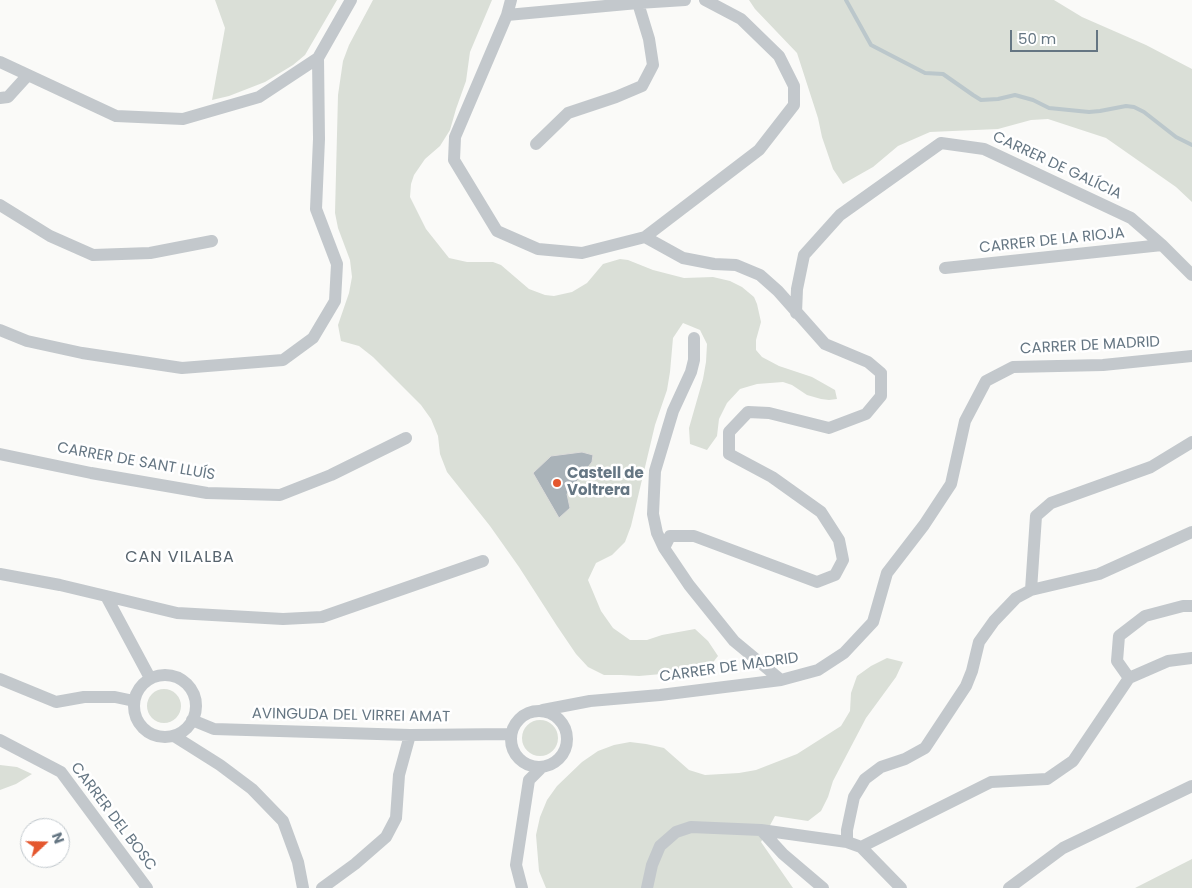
<!DOCTYPE html>
<html>
<head>
<meta charset="utf-8">
<style>
	body { margin:0 }
	#map { position:relative; width:1192px; height:888px; overflow:hidden; background:#fafaf8; font-family:Poppins,sans-serif }
	canvas { display:block }
	.north { position:absolute; left:20px; top:818px; width:50px; height:50px; box-sizing:border-box; background:#fff; border:1px solid #c1c8cd; border-radius:50%; rotate:69deg; font-size:14px; font-weight:700; line-height:20px; text-align:center; color:#657683 }
	.north::after { content:''; display:block; margin:auto; width:18px; height:22px; background:#e4572e; clip-path:polygon(50% 0,100% 100%,50% 72%,0 100%) }
	.scale { position:absolute; left:1010px; top:30px; width:88px; height:22px; box-sizing:border-box; border:2px solid #657683; border-top:0; padding-left:6px; font-size:15px; line-height:18px; white-space:nowrap; color:#657683; -webkit-text-stroke:4px #fff; paint-order:stroke }
</style>
</head>
<body>
<div id="map">
<canvas width="1192" height="888"></canvas>
<div class="north">N</div>
<div class="scale">50 m</div>
</div>
<script>
const ctx = document.querySelector('canvas').getContext('2d');
ctx.lineJoin = 'round';
function fillPath(path, color) {
  ctx.fillStyle = color;
  ctx.fill(path, 'evenodd');
}
function toPath(rows) {
  const path = new Path2D();
  for (const r of rows) {
    if (r.length === 3) {
      path.moveTo(r[0] + r[2], r[1]);
      path.arc(r[0], r[1], r[2], 0, 2 * Math.PI);
      continue;
    }
    path.moveTo(r[0], r[1]);
    for (let i = 2; i < r.length; i += 2) path.lineTo(r[i], r[i + 1]);
  }
  return path;
}
function strokePath(path, color, width, dash) {
  ctx.strokeStyle = color;
  ctx.lineWidth = width;
  ctx.lineCap = dash ? 'butt' : 'round';
  ctx.setLineDash(dash || []);
  ctx.stroke(path);
}
function label(font, color, halo, rows, align = 'center') {
  ctx.font = font + ' Poppins,sans-serif';
  ctx.lineWidth = 5;
  ctx.setLineDash([]);
  ctx.textBaseline = 'middle';
  ctx.strokeStyle = halo;
  ctx.fillStyle = color;
  for (const [text, x, y, turn = 0] of rows) {
    ctx.save();
    ctx.translate(x, y);
    ctx.rotate((+turn || 0) * Math.PI / 180);
    ctx.textAlign = isNaN(turn) ? turn : align;
    if (halo) ctx.strokeText(text, 0, 0);
    ctx.fillText(text, 0, 0);
    ctx.restore();
  }
}
const green = toPath([
	[215,0,337,0,305,55,293,65,265,82,229,96,212,100,225,28],
	[373,0,492,0,470,52,466,81,456,109,450,130,440,146,425,159,414,175,411,184,410,197,426,229,449,258,467,262,493,262,501,265,529,289,545,295,554,296,572,292,587,283,603,264,620,259,628,260,653,270,684,278,713,277,730,281,742,287,754,297,757,304,761,322,756,340,756,350,762,357,779,366,812,377,835,390,837,399,829,400,821,399,807,395,792,385,783,382,757,384,740,389,727,403,719,419,717,436,707,450,690,444,689,428,703,379,706,362,707,344,700,330,683,323,673,338,670,372,667,390,655,425,631,526,625,542,612,555,596,563,588,580,601,611,613,628,630,640,647,640,662,635,695,629,708,641,718,656,707,670,639,676,621,675,604,675,588,667,576,654,557,626,519,567,490,526,447,472,440,454,438,436,431,419,421,405,373,357,359,346,341,341,338,325,349,293,352,277,350,260,338,228,335,213,338,95,343,61,349,45],
	[749,0,1054,0,1082,17,1146,45,1192,69,1192,202,1176,187,1106,138,1048,119,1031,120,998,129,930,132,898,146,873,167,843,184,833,169,822,137,818,118,797,53,755,9],
	[887,658,903,662,896,677,866,718,833,781,828,797,821,811,808,821,775,816,761,842,793,888,546,888,539,871,536,835,540,817,547,800,557,786,582,762,598,751,614,745,630,742,646,744,664,748,689,770,705,775,739,773,756,770,797,754,841,726,850,711,851,693,857,676,871,666],
	[164,706,17],
	[540,738,18],
	[0,765,17,767,32,774,16,784,0,790],
	[1192,859,1192,888,1135,888]
]);
const stream = toPath([
	[846,0,871,45,925,73,943,74,973,95,981,100,998,99,1015,95,1033,100,1049,108,1089,112,1100,111,1126,106,1134,107,1144,112,1176,137,1192,145]
]);
const building = toPath([
	[582,452,593,455,592,462,567,494,570,508,559,518,533,473,551,456,582,452]
]);
const street = toPath([
	[511,0,507,15,455,137,454,160,497,231,538,249,582,253,645,237,759,150,794,105,794,86,779,56,741,19,705,0],
	[507,15,638,3,685,0],
	[0,62,116,116,183,119,259,97,318,58,351,0],
	[0,98,8,97,28,75],
	[536,144,568,113,616,97,642,86,653,65,649,39,638,3],
	[0,205,50,236,93,255,150,253,212,241],
	[645,237,683,258,714,264,736,265,760,275,778,291,825,344,868,362,881,373,881,396,866,414,829,428,769,413,748,412,729,432,729,454,772,477,821,512,839,540,843,560,835,575,817,582,694,536,670,536,664,548],
	[945,268,1162,245],
	[796,313,797,289,804,255,840,215,941,143,984,149,1131,218,1162,245,1192,275],
	[0,330,27,341,82,353,182,368,283,360,313,338,335,301,337,264,316,209,319,139,318,58],
	[694,338,694,360,691,372,673,411,655,471,653,514,657,533,664,548,689,585,734,641,781,680],
	[0,454,91,473,207,493,280,495,331,475,406,438],
	[0,574,60,585,177,613,283,619,322,617,483,561],
	[1031,590,1036,516,1051,503,1151,467,1192,442],
	[106,596,150,678],
	[165,706,31],
	[1129,678,1117,661,1119,636,1145,616,1183,606,1192,606],
	[0,679,56,702,84,697,115,697,134,701],
	[543,710,590,701,660,695,781,680,818,670,844,653,873,622,887,573,924,525,951,484,965,421,986,381,1013,367,1103,365,1192,356],
	[539,739,28],
	[192,720,214,729,410,735,511,734],
	[174,736,220,765,252,789,283,821,298,862,303,888],
	[0,740,61,772,147,888],
	[761,830,783,854,823,888],
	[847,842,847,830,854,797,865,779,881,767,905,759,925,748,966,686,972,671,979,642,994,621,1016,598,1031,590,1099,574,1192,532],
	[861,847,991,782,1047,779,1073,761,1129,678,1168,661,1192,658],
	[322,888,355,864,386,837,396,818,399,775,410,735],
	[522,888,516,865,529,780,541,768],
	[647,888,652,865,660,846,676,832,691,827,761,830,847,842,861,847,901,888],
	[1009,888,1063,848,1192,786]
]);
const markers = [
	[557,483,5,"#e4572e"]
];
const streetNames = [
	["CARRER DE GALÍCIA",1057,166,25],
	["CARRER DE LA RIOJA",1052,241,-6],
	["CARRER DE MADRID",1090,346,-3],
	["CARRER DE SANT LLUÍS",136,462,10],
	["CARRER DE MADRID",729,668,-8],
	["AVINGUDA DEL VIRREI AMAT",351,716,1],
	["CARRER DEL BOSC",113,817,53]
];
const poiNames = [
	["Castell de",567,474],
	["Voltrera",567,491]
];
const neighbourhoodNames = [
	["CAN VILALBA",180,558]
];
fillPath(green, '#dadfd7');
strokePath(stream, '#bbc7cb', 4);
fillPath(building, '#aab3b9');
strokePath(building, '#dcdcda', 1);
strokePath(street, '#c3c8cc', 12);
for (const [x, y, r, color] of markers) {
  const dot = new Path2D();
  dot.arc(x, y, r, 0, 2 * Math.PI);
  ctx.fillStyle = color;
  ctx.fill(dot);
  strokePath(dot, '#fff', 2);
}
label('15px', '#657683', '#fff', streetNames);
label('bold 15px', '#657683', '#fff', poiNames, 'left');
ctx.letterSpacing = '1px';
label('16px', '#57646e', '#fff', neighbourhoodNames);
ctx.letterSpacing = '0px';
</script>
</body>
</html>
